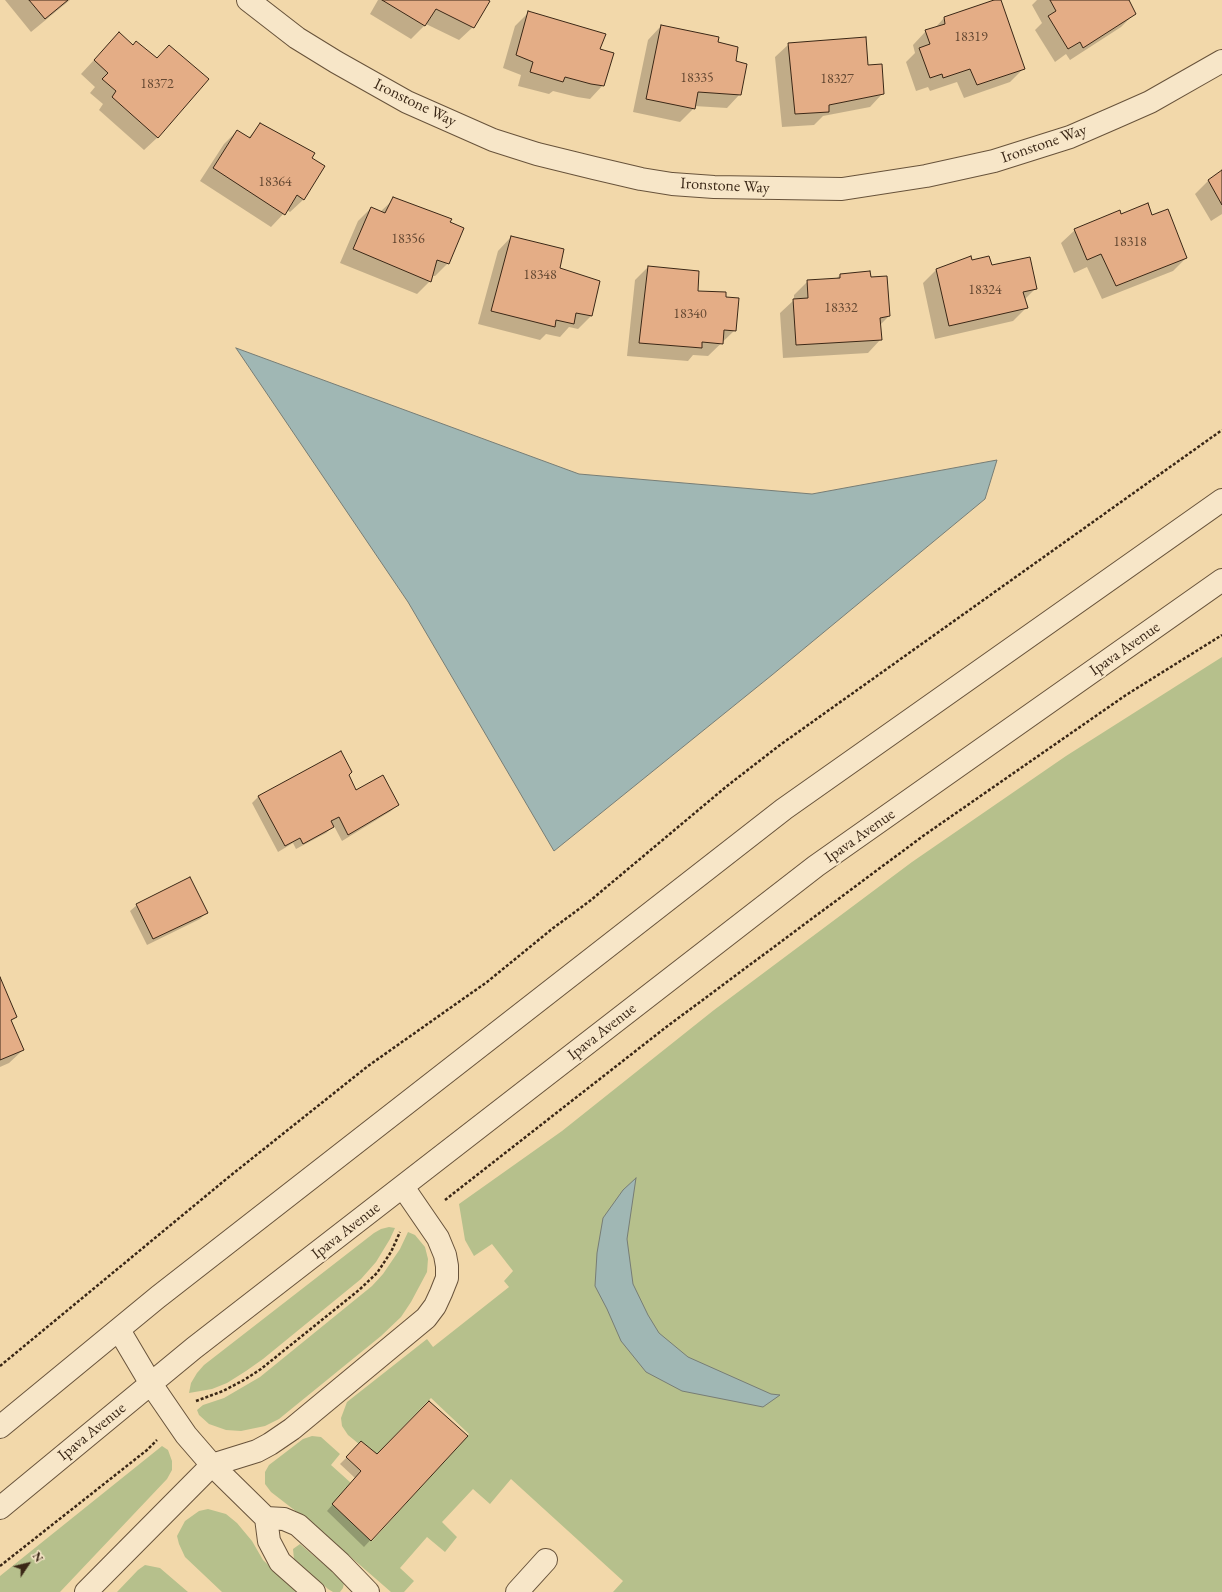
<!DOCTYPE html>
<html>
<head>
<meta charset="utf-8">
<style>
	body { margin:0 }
	#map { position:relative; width:1222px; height:1592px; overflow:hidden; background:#f2d8aa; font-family:"EB Garamond",serif }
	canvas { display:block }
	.north { position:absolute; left:8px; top:1544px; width:40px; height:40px; -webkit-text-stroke:3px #f7e6c8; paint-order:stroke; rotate:55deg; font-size:11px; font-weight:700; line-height:16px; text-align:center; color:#3a2716 }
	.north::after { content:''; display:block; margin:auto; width:14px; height:18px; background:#3a2716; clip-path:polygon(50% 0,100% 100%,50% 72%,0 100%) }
</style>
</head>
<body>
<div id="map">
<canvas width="1222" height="1592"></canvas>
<div class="north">N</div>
</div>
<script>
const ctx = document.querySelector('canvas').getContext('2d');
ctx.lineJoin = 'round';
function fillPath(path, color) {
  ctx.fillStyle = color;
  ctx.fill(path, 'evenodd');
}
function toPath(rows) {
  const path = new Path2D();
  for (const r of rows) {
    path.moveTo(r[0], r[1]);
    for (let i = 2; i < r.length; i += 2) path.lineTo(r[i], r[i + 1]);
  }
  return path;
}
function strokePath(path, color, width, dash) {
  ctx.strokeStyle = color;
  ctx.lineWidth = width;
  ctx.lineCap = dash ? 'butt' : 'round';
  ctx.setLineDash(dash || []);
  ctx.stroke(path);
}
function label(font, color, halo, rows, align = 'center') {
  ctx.font = font + ' "EB Garamond",serif';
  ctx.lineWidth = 4;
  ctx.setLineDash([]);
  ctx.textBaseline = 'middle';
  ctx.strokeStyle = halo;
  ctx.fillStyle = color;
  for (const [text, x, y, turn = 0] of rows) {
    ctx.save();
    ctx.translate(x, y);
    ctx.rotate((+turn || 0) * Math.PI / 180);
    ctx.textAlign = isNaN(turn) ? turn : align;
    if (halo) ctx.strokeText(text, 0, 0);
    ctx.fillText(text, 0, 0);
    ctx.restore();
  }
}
const green = toPath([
	[1222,657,1222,1592,613,1592,623,1581,511,1479,490,1504,473,1489,442,1522,457,1537,445,1552,427,1537,400,1568,414,1581,404,1592,391,1592,315,1526,271,1492,265,1484,265,1472,269,1465,303,1439,312,1436,321,1437,340,1454,331,1465,351,1483,333,1504,372,1541,469,1434,431,1398,377,1454,359,1444,348,1435,342,1426,341,1418,347,1402,427,1339,433,1347,509,1287,504,1281,513,1271,492,1244,474,1256,465,1240,459,1204,562,1131,714,1010,912,862,1066,756],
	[389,1227,395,1228,390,1239,376,1262,361,1279,263,1359,246,1371,227,1383,212,1389,189,1393,191,1383,197,1373,204,1365,374,1233,381,1229],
	[408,1232,415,1235,425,1247,428,1259,427,1272,411,1302,401,1317,381,1336,279,1419,265,1426,241,1431,226,1430,209,1424,199,1415,197,1410,203,1405,224,1398,260,1377,372,1286,383,1274,400,1249],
	[162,1446,168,1450,172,1461,172,1470,167,1479,60,1592,0,1592,0,1576],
	[208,1509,226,1514,237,1523,252,1541,263,1560,297,1592,222,1592,185,1557,179,1544,177,1536,185,1521,199,1511],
	[300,1544,341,1579,344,1583,343,1588,340,1592,333,1592,328,1589,294,1559,293,1549],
	[145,1565,160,1568,188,1592,117,1592,138,1570]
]);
const water = toPath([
	[236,348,579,474,812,494,997,460,985,499,772,675,554,851,408,602,236,348],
	[636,1178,627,1239,633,1284,648,1315,659,1333,688,1357,771,1394,780,1395,763,1407,682,1391,646,1372,621,1341,607,1309,595,1286,597,1253,603,1218,623,1190,636,1178]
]);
const shadow = toPath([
	[5,0,70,0,31,32],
	[378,0,486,0,473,27,459,40,426,24,411,39,370,14],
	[997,0,1000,0,1023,69,1010,82,964,98,957,82,930,91,928,87,916,91,906,62,915,53,913,45,926,31,934,29,944,18],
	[1037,0,1130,0,1129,1,1134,14,1121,27,1070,60,1066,54,1055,62,1035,30,1042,23,1032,5],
	[529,12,599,49,603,85,590,99,577,97,553,91,549,94,518,86,521,75,503,68,515,26],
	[661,26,716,43,735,61,740,94,727,108,694,106,694,108,680,122,633,112,648,40],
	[119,33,158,137,144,150,99,110,103,104,90,93,95,87,81,74],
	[789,44,868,66,883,93,870,107,823,116,814,125,782,127,775,57],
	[261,125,311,159,304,199,290,212,287,210,271,227,200,181,224,144,237,131,248,138],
	[1222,171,1222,214,1211,221,1195,194,1208,181],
	[394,199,449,223,448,263,435,276,432,276,430,281,417,294,340,263,358,221,371,208,380,212],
	[1120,216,1151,216,1186,258,1173,271,1102,299,1087,267,1074,273,1061,243,1075,230],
	[511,237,558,268,591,316,578,329,569,327,560,337,546,334,540,340,478,324,498,251],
	[971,257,971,261,991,266,1036,288,1024,300,1026,308,1013,321,935,339,923,283,936,270],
	[648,267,697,292,724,298,735,330,708,356,693,355,688,361,627,356,635,280],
	[840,275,870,278,889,316,880,325,881,339,868,353,783,358,780,313,794,300,794,295,808,281,836,279],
	[348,775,356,791,397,805,391,811,342,841,334,826,326,833,296,849,293,843,278,852,252,803,258,797],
	[137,905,206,913,200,919,147,945,130,911],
	[0,980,16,1017,10,1022,23,1050,9,1063,0,1067],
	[466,1436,364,1547,327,1511,355,1478,340,1464,361,1443,377,1456]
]);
const building = toPath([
	[29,0,68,0,45,19,29,0],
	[382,0,488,0,490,1,474,28,436,9,425,26,382,0],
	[994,0,1001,0,1025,69,977,85,970,69,943,78,942,74,930,78,919,48,930,44,925,30,945,24,944,17,994,0],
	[1050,0,1129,0,1136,14,1083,48,1080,42,1068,49,1048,16,1056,11,1050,0],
	[528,11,606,34,600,49,614,53,604,86,591,84,565,77,563,82,530,72,533,62,516,55,528,11],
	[661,25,719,37,718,42,738,47,736,61,747,64,741,95,698,92,695,109,646,99,661,25],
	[119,32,133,45,136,41,157,58,169,45,209,79,158,138,112,97,116,91,102,79,108,73,94,60,119,32],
	[866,37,868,65,882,64,884,94,829,105,829,112,795,114,788,43,866,37],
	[260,123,315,153,312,158,325,166,304,200,297,195,285,215,213,168,237,130,250,138,260,123],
	[1222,170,1222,205,1208,180,1222,170],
	[393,197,452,219,450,222,464,228,449,264,437,260,431,282,353,249,371,207,385,213,393,197],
	[1148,203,1152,215,1168,209,1187,258,1116,286,1101,254,1087,260,1074,229,1120,210,1121,214,1148,203],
	[511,236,564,249,560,268,600,281,592,316,576,313,574,324,556,320,555,327,491,311,511,236],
	[971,256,972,260,989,256,992,265,1030,257,1037,289,1023,292,1028,308,949,326,936,269,971,256],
	[648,266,699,271,698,291,726,292,726,297,739,298,736,331,724,330,723,344,702,342,702,348,639,343,648,266],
	[870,271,871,277,887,276,890,316,880,318,882,340,796,345,793,299,808,298,807,280,840,278,840,274,870,271],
	[341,751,352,772,349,775,356,790,383,775,399,805,348,835,339,817,331,821,334,827,303,844,300,838,285,846,258,796,341,751],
	[190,877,208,913,153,939,136,904,190,877],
	[0,977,17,1017,11,1020,24,1050,0,1060,0,977],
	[429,1401,468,1436,371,1541,332,1504,361,1471,346,1457,361,1441,377,1454,429,1401]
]);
const path = toPath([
	[445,1200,665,1028,923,836,1126,695,1222,635],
	[0,1366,230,1176,368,1066,487,982,552,929,591,900,727,786,780,745,1222,430],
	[196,1401,223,1391,244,1380,261,1369,359,1290,377,1273,391,1252,400,1232],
	[0,1566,147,1450,157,1440]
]);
const minor = toPath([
	[248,0,297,38,336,62,407,102,493,140,537,154,594,168,641,179,672,184,714,187,842,189,926,176,994,161,1070,137,1116,117,1150,102,1222,61],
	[119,1330,151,1384,186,1435,212,1465,266,1518],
	[0,1427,158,1297,784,809,1222,500],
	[0,1508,194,1348,816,866,1222,580],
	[86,1592,212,1465,257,1451,270,1444,292,1429,426,1318,435,1306,441,1293,447,1278,447,1266,445,1255,438,1238,403,1187],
	[314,1592,280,1562,269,1541,266,1518,284,1519,298,1525,340,1563,368,1592],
	[517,1592,546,1560]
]);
const numberNames = [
	["18319",971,37],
	["18335",697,78],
	["18327",837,79],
	["18372",157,84],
	["18364",275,182],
	["18356",408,239],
	["18318",1130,242],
	["18348",540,275],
	["18324",985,290],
	["18332",841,308],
	["18340",690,314]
];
const streetNames = [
	["Ironstone Way",415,103,26],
	["Ironstone Way",1044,144,-19],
	["Ironstone Way",725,186,3],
	["Ipava Avenue",1125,649,-35],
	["Ipava Avenue",860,836,-35],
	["Ipava Avenue",602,1032,-38],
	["Ipava Avenue",346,1231,-38],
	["Ipava Avenue",92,1432,-39]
];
fillPath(green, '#b6c08c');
fillPath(water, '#a0b7b4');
strokePath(water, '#777d75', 1);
fillPath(shadow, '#0003');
fillPath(building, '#e4ad86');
strokePath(building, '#3a2716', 1);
strokePath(minor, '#68533b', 24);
strokePath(path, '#3a2716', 2.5, [3, 2]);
strokePath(minor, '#f7e6c8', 22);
label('14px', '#644832', null, numberNames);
label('16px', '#3a2716', '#f7e6c8', streetNames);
</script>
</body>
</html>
